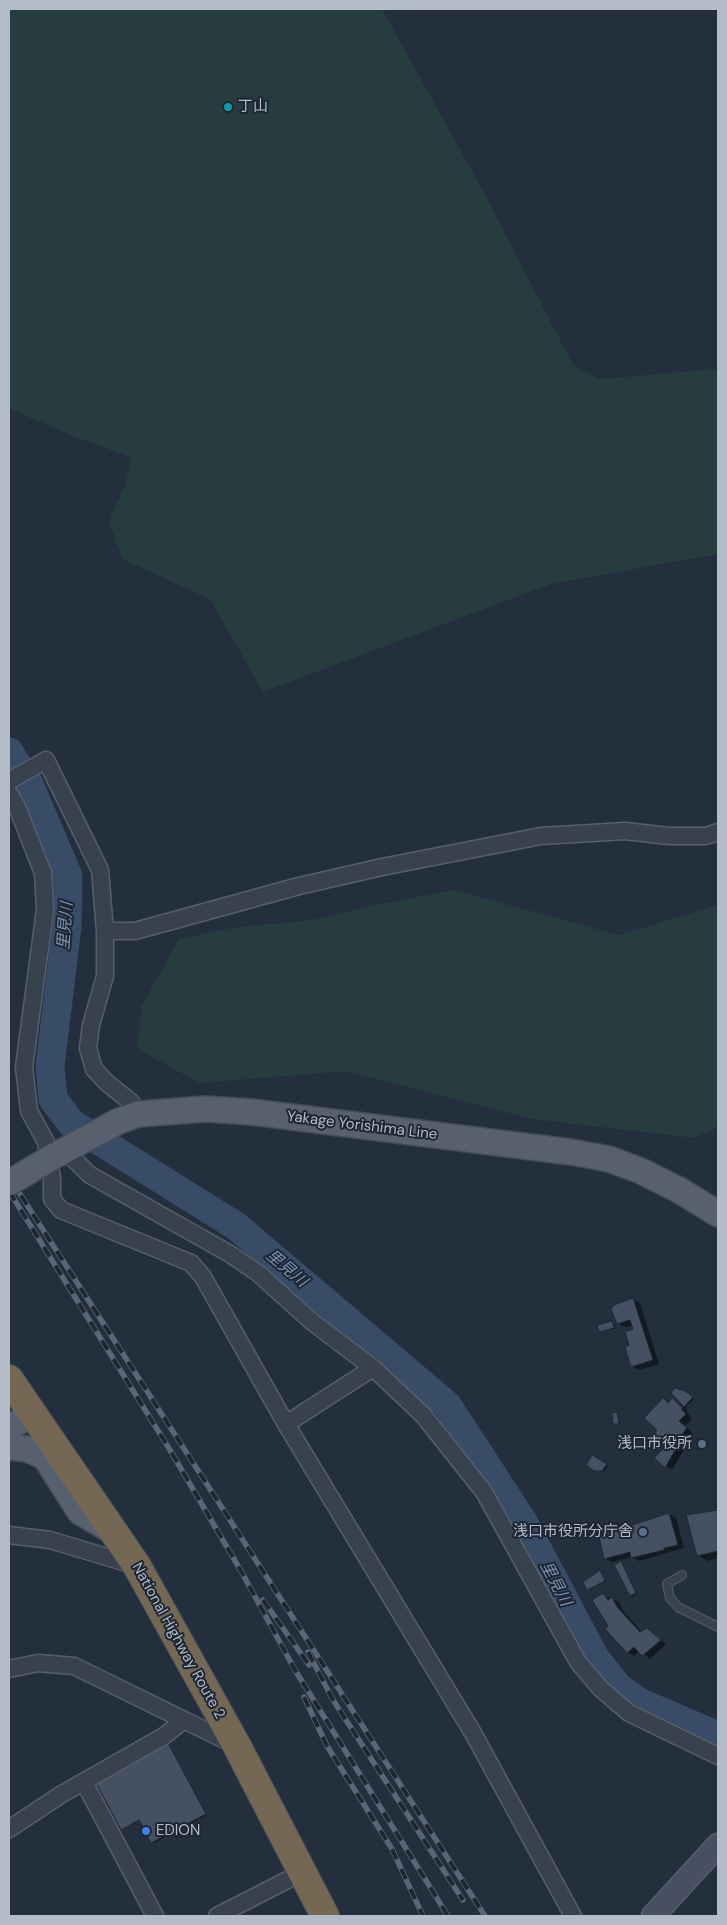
<!DOCTYPE html>
<html>
<head>
<meta charset="utf-8">
<style>
	body { margin:0 }
	#map { position:relative; width:727px; height:1925px; overflow:hidden; background:#242f3e; font-family:"DM Sans",sans-serif }
	canvas { display:block }
	.frame { position:absolute; inset:0; border:10px solid #b4bcc9; pointer-events:none }
</style>
</head>
<body>
<div id="map">
<canvas width="727" height="1925"></canvas>
<div class="frame"></div>
</div>
<script>
const ctx = document.querySelector('canvas').getContext('2d');
ctx.lineJoin = 'round';
function fillPath(path, color) {
  ctx.fillStyle = color;
  ctx.fill(path, 'evenodd');
}
function toPath(rows) {
  const path = new Path2D();
  for (const r of rows) {
    path.moveTo(r[0], r[1]);
    for (let i = 2; i < r.length; i += 2) path.lineTo(r[i], r[i + 1]);
  }
  return path;
}
function strokePath(path, color, width, dash) {
  ctx.strokeStyle = color;
  ctx.lineWidth = width;
  ctx.lineCap = dash ? 'butt' : 'round';
  ctx.setLineDash(dash || []);
  ctx.stroke(path);
}
function label(font, color, halo, rows, align = 'center') {
  ctx.font = font + ' "DM Sans","Noto Sans JP",sans-serif';
  ctx.lineWidth = 4;
  ctx.setLineDash([]);
  ctx.textBaseline = 'middle';
  ctx.strokeStyle = halo;
  ctx.fillStyle = color;
  for (const [text, x, y, turn = 0] of rows) {
    ctx.save();
    ctx.translate(x, y);
    ctx.rotate((+turn || 0) * Math.PI / 180);
    ctx.textAlign = isNaN(turn) ? turn : align;
    if (halo) ctx.strokeText(text, 0, 0);
    ctx.fillText(text, 0, 0);
    ctx.restore();
  }
}
const green = toPath([
	[9,9,382,9,487,198,573,365,599,379,718,369,718,554,551,584,263,692,210,599,122,559,109,522,125,484,131,457,72,436,9,408],
	[454,890,619,935,718,905,718,1127,695,1138,532,1119,346,1071,200,1083,137,1049,142,1005,179,939,231,928,312,920,380,904]
]);
const shadow = toPath([
	[633,1300,640,1303,659,1364,639,1370,632,1366,630,1346,634,1330,633,1325,625,1327,618,1323],
	[612,1322,615,1329,600,1331],
	[687,1394,694,1399,685,1408,692,1419,685,1426,693,1433,686,1441,688,1443,672,1470,656,1458,669,1445,659,1430,663,1399,670,1403,673,1400,684,1406],
	[617,1413,620,1424,616,1424,615,1423],
	[593,1456,608,1466,604,1471,597,1471],
	[718,1511,718,1558,707,1561,698,1555,688,1516],
	[669,1514,676,1518,684,1548,639,1561,631,1557,612,1562,605,1558],
	[621,1563,637,1594,632,1597,631,1596],
	[600,1572,606,1582,588,1589],
	[603,1595,619,1602,624,1612,642,1632,647,1629,666,1644,650,1659,640,1651,634,1656,627,1652,610,1626],
	[167,1742,207,1815,154,1843,141,1820,121,1829]
]);
const river = toPath([
	[9,752,28,782,68,876,67,926,50,1066,53,1099,71,1123,236,1226,447,1405,523,1522,595,1658,619,1688,639,1702,718,1736]
]);
const building = toPath([
	[633,1298,653,1360,631,1367,625,1347,629,1345,625,1332,633,1329,630,1320,617,1324,611,1309,614,1305,633,1298],
	[612,1321,614,1328,599,1332,597,1325,612,1321],
	[675,1388,685,1391,693,1397,684,1407,671,1393,675,1388],
	[663,1398,668,1403,672,1398,683,1408,681,1409,686,1414,679,1421,687,1428,680,1437,682,1438,665,1468,654,1458,667,1445,653,1435,657,1430,644,1418,663,1398],
	[617,1412,619,1424,613,1424,612,1413,617,1412],
	[592,1455,607,1464,602,1471,594,1471,586,1465,592,1455],
	[718,1510,718,1551,697,1556,686,1515,718,1510],
	[669,1513,678,1545,664,1548,664,1550,631,1558,630,1552,604,1559,599,1536,669,1513],
	[621,1561,636,1593,630,1596,614,1565,621,1561],
	[600,1570,605,1581,587,1590,583,1582,600,1570],
	[603,1593,608,1600,612,1597,617,1607,640,1632,647,1628,661,1640,642,1656,634,1647,627,1653,605,1629,608,1626,592,1600,603,1593],
	[167,1741,206,1814,151,1843,139,1820,121,1830,94,1779,167,1741]
]);
const lane = toPath([
	[682,1575,667,1584,670,1598,678,1607,718,1627]
]);
const street = toPath([
	[9,781,46,760,100,870,105,931,105,976,91,1025,88,1048,94,1069,107,1083,131,1102,138,1114],
	[9,793,17,807,43,873,45,910,24,1067,29,1111,46,1142,52,1178,52,1199,61,1210,191,1263,203,1277,286,1424,473,1733,573,1916],
	[105,931,135,931,299,886,382,867,541,836,625,831,669,836,706,836,718,832],
	[64,1150,90,1175,230,1254,259,1274,311,1321,373,1368,423,1415,484,1492,578,1662,601,1689,629,1713,718,1756],
	[286,1424,373,1368],
	[9,1535,50,1540,137,1566],
	[9,1669,38,1663,74,1666,235,1745],
	[84,1782,155,1916],
	[9,1829,62,1794,164,1736,184,1720],
	[217,1916,303,1872]
]);
const secondary = toPath([
	[653,1916,718,1845]
]);
const primary = toPath([
	[56,1155,117,1122,138,1114,206,1109,252,1112,571,1152,609,1159,641,1171,679,1190,718,1214],
	[9,1428,31,1414],
	[9,1447,27,1449,45,1457,80,1512,114,1532]
]);
const highway = toPath([
	[9,1379,137,1566,237,1746,325,1916]
]);
const rail = toPath([
	[9,1177,485,1916],
	[9,1191,170,1450,241,1571,295,1670,448,1916],
	[263,1600,309,1665],
	[308,1652,333,1700,463,1900],
	[304,1697,327,1746,392,1849,423,1916]
]);
const primaryBridge = toPath([
	[9,1183,56,1155]
]);
const markers = [
	[228,107,5,"#0f9aa8"],
	[702,1444,5,"#5c6f8a"],
	[643,1532,5,"#5c6f8a"],
	[146,1831,5,"#3f7fe0"]
];
const poiNames = [
	["丁山",238,107],
	["浅口市役所",692,1444,"right"],
	["浅口市役所分庁舎",633,1532,"right"],
	["EDION",156,1831]
];
const streetNames = [
	["Yakage Yorishima Line",362,1126,7],
	["National Highway Route 2",178,1641,61]
];
const waterNames = [
	["里見川",66,926,-86],
	["里見川",286,1269,40],
	["里見川",555,1584,62]
];
fillPath(green, '#263c3f');
fillPath(shadow, '#0007');
strokePath(river, '#394c67', 29);
fillPath(building, '#455162');
strokePath(building, '#1f2835', 1);
strokePath(lane, '#565f6c', 10);
strokePath(street, '#565f6c', 19);
strokePath(secondary, '#565f6c', 25);
strokePath(primary, '#414a57', 28);
strokePath(highway, '#434c59', 30);
strokePath(lane, '#38414e', 8);
strokePath(street, '#38414e', 16);
strokePath(secondary, '#465061', 22);
strokePath(primary, '#56606e', 25);
strokePath(highway, '#746855', 28);
strokePath(rail, '#5a6575', 5.5);
strokePath(rail, '#1d2633', 4, [11]);
strokePath(primaryBridge, '#414a57', 28, []);
strokePath(primaryBridge, '#56606e', 25);
for (const [x, y, r, color] of markers) {
  const dot = new Path2D();
  dot.arc(x, y, r, 0, 2 * Math.PI);
  ctx.fillStyle = color;
  ctx.fill(dot);
  strokePath(dot, '#1d2633', 2);
}
label('15px', '#b4bcc9', '#1d2633', poiNames, 'left');
label('15px', '#b4bcc9', '#1d2633', streetNames);
label('italic 16px', '#7c92b1', '#1d2633', waterNames);
</script>
</body>
</html>
